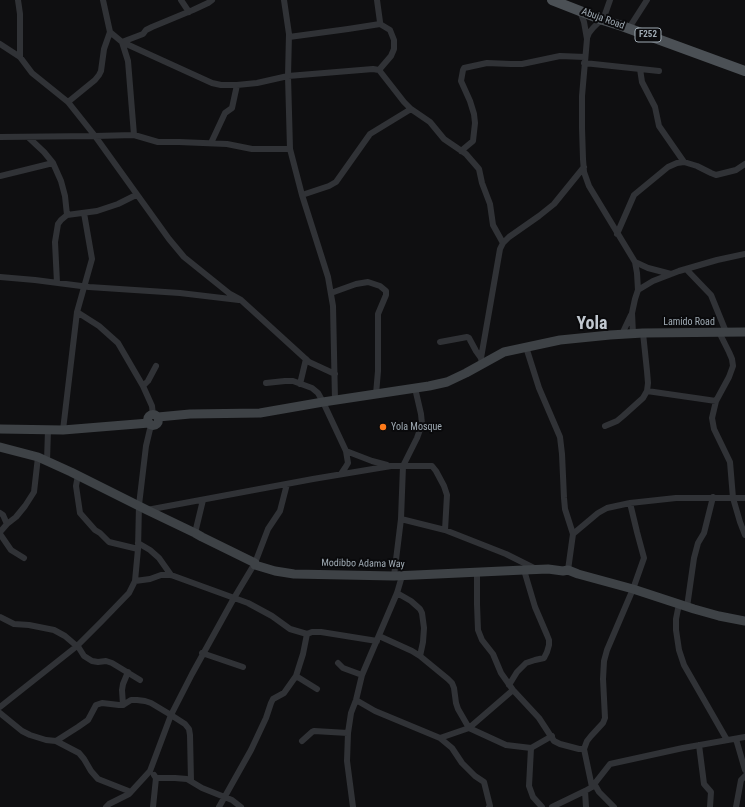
<!DOCTYPE html>
<html>
<head>
<meta charset="utf-8">
<style>
	body { margin:0 }
	canvas { display:block; background:#0f0f11 }
</style>
</head>
<body>
<canvas width="745" height="807"></canvas>
<script>
const ctx = document.querySelector('canvas').getContext('2d');
ctx.lineJoin = 'round';
function toPath(rows) {
  const path = new Path2D();
  for (const r of rows) {
    if (r.length === 3) {
      path.moveTo(r[0] + r[2], r[1]);
      path.arc(r[0], r[1], r[2], 0, 2 * Math.PI);
      continue;
    }
    path.moveTo(r[0], r[1]);
    for (let i = 2; i < r.length; i += 2) path.lineTo(r[i], r[i + 1]);
  }
  return path;
}
function strokePath(path, color, width, dash) {
  ctx.strokeStyle = color;
  ctx.lineWidth = width;
  ctx.lineCap = dash ? 'butt' : 'round';
  ctx.setLineDash(dash || []);
  ctx.stroke(path);
}
function label(font, color, halo, rows, align = 'center') {
  ctx.font = font + ' "Roboto Condensed",sans-serif';
  ctx.lineWidth = 4;
  ctx.setLineDash([]);
  ctx.textBaseline = 'middle';
  ctx.strokeStyle = halo;
  ctx.fillStyle = color;
  for (const [text, x, y, turn = 0] of rows) {
    ctx.save();
    ctx.translate(x, y);
    ctx.rotate((+turn || 0) * Math.PI / 180);
    ctx.textAlign = isNaN(turn) ? turn : align;
    if (halo) ctx.strokeText(text, 0, 0);
    ctx.fillText(text, 0, 0);
    ctx.restore();
  }
}
const minor = toPath([
	[18,0,20,14,20,57],
	[181,0,189,12],
	[284,0,289,34,288,76,290,149,302,195,328,277,333,306,335,400],
	[580,11,584,22,587,39,582,96,582,128,583,159,584,172,589,186,635,262,637,273,638,290],
	[629,28,647,0],
	[110,32,122,42,128,61,134,135],
	[289,37,348,29,380,24,380,22,377,0],
	[587,38,589,33,593,28,598,23,603,20,610,0],
	[122,42,201,78,212,83,221,85,237,85,257,83,288,76,373,69,379,70,404,102,411,109,430,122,444,139,466,154,479,169,482,183,490,204,493,225,503,243],
	[122,42,143,34,146,30,152,27,193,10,208,3,212,0],
	[0,44,20,57,32,73,68,102,95,136,169,239,184,257,230,294,241,300,309,362,335,374],
	[584,63,659,71],
	[640,69,642,82,655,107,659,126,684,162],
	[379,70,391,56,394,49,394,40,390,30,380,24],
	[68,102,95,80,99,75,101,71,104,49,110,32,103,0],
	[0,137,95,136,134,135,158,142,179,142,227,144,252,149,290,149],
	[28,137,44,152,53,163,61,181,65,196,67,215,61,220,58,224,55,242,57,283],
	[211,143,225,113,232,108,237,85],
	[461,151,473,141,475,123,474,114,470,101,461,81,463,70,464,68,487,63,511,64,522,64,560,56,585,57],
	[0,176,53,163],
	[302,195,329,186,336,182,370,134,411,109],
	[67,215,97,211,118,204,136,195],
	[617,234,634,195,668,167,677,163,684,162,697,166,711,173,716,175,736,170,745,164],
	[635,262,648,268,671,274],
	[686,269,711,295,726,332],
	[0,277,35,280,89,287,180,293,239,300],
	[331,293,356,284,368,282,380,286,386,291,386,295,378,314,378,371,376,394],
	[77,312,99,326,118,343,143,386,152,406,153,415],
	[719,332,729,352,732,359,733,366,729,377,716,401,712,418,714,429,730,462,733,498,740,522,745,535],
	[622,334,631,315],
	[633,334,632,313,635,299,638,290,653,281,679,271,717,260,745,254],
	[440,342,467,337,469,338,476,351,481,358],
	[526,347,539,388,560,437,562,454,564,498,565,509,573,534,568,570],
	[482,365,481,358,500,249,503,243,509,237,539,216,554,204,584,167],
	[266,383,285,381,293,381,312,388,318,393,323,402,346,451,348,463,345,468,341,474],
	[300,384,306,359],
	[143,386,148,381,156,366],
	[647,391,716,401],
	[605,426,617,421,623,416,643,398,647,391,648,383,647,371,643,333],
	[63,430,77,312,92,259,84,213],
	[346,451,372,461,387,465],
	[47,461,48,430],
	[78,475,76,486,80,513,95,530,100,533,109,542,138,549],
	[147,510,313,479,391,466,432,466,436,471,444,486,447,495,445,530],
	[0,513,3,515,7,524],
	[401,519,445,530,506,554,536,569],
	[0,532,7,524,16,517,25,506,34,492,38,457],
	[195,533,203,500],
	[0,534,11,550,24,558],
	[573,534,598,513,607,508,630,503,676,498,745,498],
	[138,543,150,550,159,558,171,575],
	[477,573,477,604,478,630,482,640,493,654,501,673,513,690,539,718,554,741,560,744,579,749,584,749],
	[394,576,401,519,403,466,417,438,422,424,421,414,415,388],
	[135,581,150,579,161,575,171,575,248,603,272,616,290,629,307,634,312,632,321,632,377,641],
	[397,593,411,601,420,609,422,613,424,628,423,642,420,656],
	[679,604,676,619,676,630,679,650,684,665,727,740],
	[687,607,694,558,698,543,704,533,713,497],
	[0,617,14,624,29,625,54,630,65,636,79,648,84,656,92,661,98,662,106,661,112,663,140,680],
	[379,636,412,651,420,656,448,679,452,683,454,688,456,703,458,709,469,728,513,690],
	[202,653,243,667],
	[338,663,343,668,362,675],
	[296,676,317,689],
	[509,685,517,672,526,663,535,660,544,658,547,652,549,645,549,640,547,635,535,607,524,570],
	[356,700,375,711,440,738,452,748,462,763,475,776,484,782,490,806,489,807],
	[123,705,122,690,123,684,128,672],
	[0,707,77,646,101,622,129,593,135,581,138,549,139,505,146,446,151,425],
	[0,713,22,731,30,735,46,740,56,741,79,753,84,759,91,771,98,779,131,792],
	[440,738,469,728,506,745,531,748,552,736],
	[736,739,745,770],
	[56,741,78,727,88,720,96,705,102,703,119,705,123,705,131,700,137,700,145,701,151,703,171,715,185,724,189,729,190,735,191,781],
	[302,741,312,732,314,731,348,733],
	[699,745,704,784,711,792,710,807],
	[531,748,529,786,533,797,542,807],
	[156,778,175,778,187,779,202,788,232,800,241,807],
	[592,787,584,749,587,741,591,736,603,723,605,718,603,679,604,661,607,650,633,589,644,558,637,532,630,503],
	[592,787,595,785,599,792,614,807],
	[585,791,586,807],
	[106,807,109,804,129,794,150,771,171,715,192,674,234,598,255,563,268,529,280,511,287,484],
	[153,807,156,778,154,775],
	[219,807,251,750,266,718,271,703,273,699,284,693,296,676,303,654,307,634],
	[353,807,347,761,348,733,351,713,356,700,362,675,397,593,402,576],
	[552,807,585,791,592,787,610,764,683,748,745,737],
	[736,807,741,780,745,776]
]);
const secondary = toPath([
	[153,420,5.5],
	[158,417,190,414,260,413,323,402,429,386,447,382,466,373,504,352,560,340,610,335,643,333,745,332],
	[0,429,63,430,149,423],
	[0,447,38,457,71,472,147,510,195,533,202,537,255,563,255,565,275,571,294,574,394,576,524,570,548,569,563,571,568,570,578,574,633,589,694,609,719,616,745,621]
]);
const primary = toPath([
	[552,0,603,20,622,26,745,71]
]);
const markers = [
	[383,427,4,"#ff7a19"]
];
const shields = [
	[648,35,26]
];
const shieldNames = [
	["F252",648,35]
];
const streetNames = [
	["Abuja Road",603,19,20],
	["Lamido Road",689,322],
	["Modibbo Adama Way",363,564,1]
];
const poiNames = [
	["Yola Mosque",391,427]
];
const townNames = [
	["Yola",592,324]
];
strokePath(minor, '#303236', 6);
strokePath(secondary, '#3e4246', 9);
strokePath(primary, '#4b5055', 10);
for (const [x, y, r, color] of markers) {
  const dot = new Path2D();
  dot.arc(x, y, r, 0, 2 * Math.PI);
  ctx.fillStyle = color;
  ctx.fill(dot);
  strokePath(dot, '#0a0a0c', 1.5);
}
for (const [x, y, w] of shields) {
  const box = new Path2D();
  box.roundRect(x - w / 2, y - 7, w, 14, 3);
  ctx.fillStyle = '#0a0a0c';
  ctx.fill(box);
  strokePath(box, '#9faab3', 1);
}
label('bold 9px', '#9faab3', null, shieldNames);
label('10px', '#9faab3', '#0a0a0c', streetNames);
label('10px', '#9faab3', '#0a0a0c', poiNames, 'left');
label('bold 18px', '#c0c7cf', '#0a0a0c', townNames);
</script>
</body>
</html>
